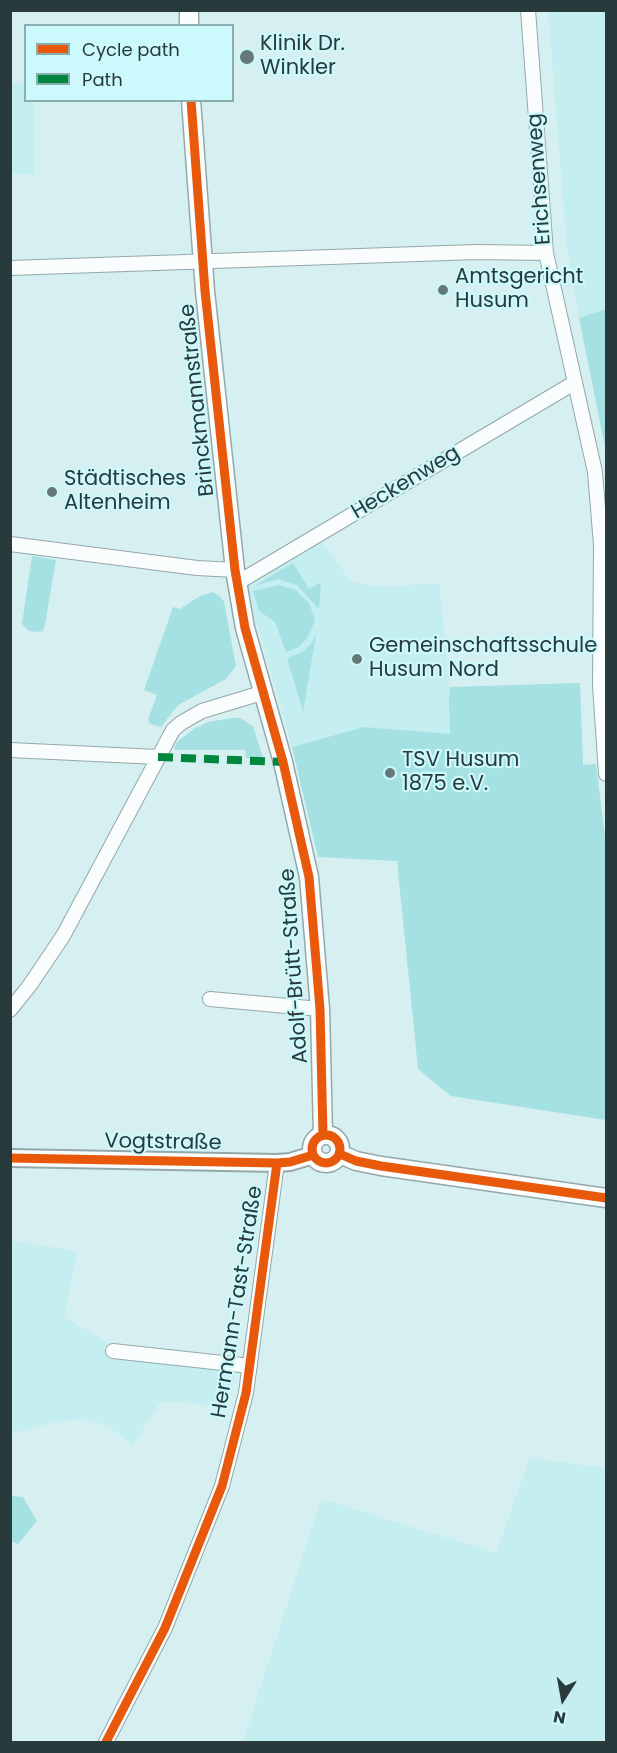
<!DOCTYPE html>
<html>
<head>
<meta charset="utf-8">
<style>
	body { margin:0 }
	#map { position:relative; width:617px; height:1753px; overflow:hidden; background:#d6eff0; font-family:Poppins,sans-serif }
	canvas { display:block }
	.frame { position:absolute; inset:0; border:12px solid #283a3b; pointer-events:none }
	.legend { position:absolute; left:24px; top:24px; width:210px; height:78px; box-sizing:border-box; background:#ccf9fb; border:2px solid #8aadae; margin:0; padding:8px 10px; list-style:none; font-size:18px; color:#283a3b }
	.legend li { display:flex; align-items:center; gap:12px; height:30px }
	.legend b { width:30px; border:2px solid #8aadae }
	.north { position:absolute; left:533px; top:1669px; width:60px; height:60px; -webkit-text-stroke:4px #ccf9fb; paint-order:stroke; rotate:191deg; font-size:16px; font-weight:700; line-height:24px; text-align:center; color:#283a3b }
	.north::after { content:''; display:block; margin:auto; width:21px; height:27px; background:#283a3b; clip-path:polygon(50% 0,100% 100%,50% 72%,0 100%) }
</style>
</head>
<body>
<div id="map">
<canvas width="617" height="1753"></canvas>
<div class="frame"></div>
<ul class="legend">
<li><b style="height:8px;background:#e8590c"></b>Cycle path</li>
<li><b style="height:8px;background:#00873e"></b>Path</li>
</ul>
<div class="north">N</div>
</div>
<script>
const ctx = document.querySelector('canvas').getContext('2d');
ctx.lineJoin = 'round';
function fillPath(path, color) {
  ctx.fillStyle = color;
  ctx.fill(path, 'evenodd');
}
function toPath(rows) {
  const path = new Path2D();
  for (const r of rows) {
    if (r.length === 3) {
      path.moveTo(r[0] + r[2], r[1]);
      path.arc(r[0], r[1], r[2], 0, 2 * Math.PI);
      continue;
    }
    path.moveTo(r[0], r[1]);
    for (let i = 2; i < r.length; i += 2) path.lineTo(r[i], r[i + 1]);
  }
  return path;
}
function strokePath(path, color, width, dash) {
  ctx.strokeStyle = color;
  ctx.lineWidth = width;
  ctx.lineCap = dash ? 'butt' : 'round';
  ctx.setLineDash(dash || []);
  ctx.stroke(path);
}
function label(font, color, halo, rows, align = 'center') {
  ctx.font = font + ' Poppins,sans-serif';
  ctx.lineWidth = 4.5;
  ctx.setLineDash([]);
  ctx.textBaseline = 'middle';
  ctx.strokeStyle = halo;
  ctx.fillStyle = color;
  for (const [text, x, y, turn = 0] of rows) {
    ctx.save();
    ctx.translate(x, y);
    ctx.rotate((+turn || 0) * Math.PI / 180);
    ctx.textAlign = isNaN(turn) ? turn : align;
    if (halo) ctx.strokeText(text, 0, 0);
    ctx.fillText(text, 0, 0);
    ctx.restore();
  }
}
const built = toPath([
	[548,11,606,11,606,309,579,318,567,249],
	[25,83,26,100,33,101,35,174,11,174,11,84],
	[321,540,351,582,381,587,439,583,450,687,449,700,451,734,364,727,292,747,246,586],
	[11,1241,77,1251,64,1317,113,1345,111,1359,231,1370,235,1375,228,1407,161,1401,133,1446,110,1427,88,1419,58,1421,11,1434],
	[530,1458,606,1468,606,1742,243,1742,321,1499,496,1553]
]);
const green = toPath([
	[606,309,606,452,579,318],
	[32,556,56,560,45,624,43,631,40,632,29,631,22,624],
	[293,563,309,589,319,583,321,586,319,609,297,585,278,579,254,586],
	[278,585,296,590,309,603,315,620,308,637,299,647,286,652,275,622,259,611,253,591],
	[213,592,221,597,224,602,236,666,226,679,178,705,161,727,150,724,148,720,157,695,144,690,173,607,180,609,198,597],
	[316,635,303,712,287,658,302,652,311,644],
	[580,683,583,765,596,764,606,845,606,1120,451,1096,418,1069,397,861,318,857,292,747,364,727,450,734,449,700,450,687],
	[232,718,240,718,253,726,263,758,246,758,245,750,176,750,174,748,177,742,195,728,208,722],
	[11,1496,23,1497,37,1521,18,1544,11,1541]
]);
const minor = toPath([
	[528,10,546,253,595,472,601,545,600,685,606,774],
	[10,268,476,252,546,253],
	[10,544,197,568,235,570],
	[237,583,574,383],
	[10,750,158,757],
	[210,999,320,1009],
	[10,1010,30,985,63,936,173,730,181,723,202,711,265,692],
	[113,1351,250,1366],
	[106,1742,165,1628,222,1486,246,1393,277,1163]
]);
const tertiary = toPath([
	[10,1158,277,1163,290,1162,313,1155]
]);
const secondary = toPath([
	[189,10,189,26],
	[191,100,205,291,235,570,245,628,283,762,309,877,320,1009,323,1135],
	[326,1149,14],
	[340,1154,356,1161,381,1166,606,1198]
]);
const quiet = toPath([
	[158,757,283,762]
]);
const cycleway = toPath([
	[191,100,205,291,235,570,245,628,283,762,309,877,320,1009,323,1135],
	[326,1149,14],
	[340,1154,356,1161,381,1166,606,1198],
	[10,1158,277,1163,290,1162,313,1155],
	[106,1742,165,1628,222,1486,246,1393,277,1163]
]);
const markers = [
	[247,57,8,"#65797a"],
	[443,290,6,"#65797a"],
	[52,492,6,"#65797a"],
	[357,659,6,"#65797a"],
	[390,773,6,"#65797a"]
];
const poiNames = [
	["Klinik Dr.",260,45],
	["Winkler",260,69],
	["Amtsgericht",455,278],
	["Husum",455,302],
	["Städtisches",64,480],
	["Altenheim",64,504],
	["Gemeinschaftsschule",369,647],
	["Husum Nord",369,671],
	["TSV Husum",402,761],
	["1875 e.V.",402,785]
];
const streetNames = [
	["Erichsenweg",540,179,-94],
	["Brinckmannstraße",198,400,-96],
	["Heckenweg",406,483,-31],
	["Adolf-Brütt-Straße",295,966,-94],
	["Vogtstraße",163,1143,1],
	["Hermann-Tast-Straße",238,1302,-81]
];
fillPath(built, '#c5eef1');
fillPath(green, '#a5e1e3');
strokePath(minor, '#95a8a9', 16);
strokePath(tertiary, '#95a8a9', 20);
strokePath(secondary, '#95a8a9', 21);
strokePath(minor, '#f9fdfd', 14);
strokePath(tertiary, '#f9fdfd', 16);
strokePath(secondary, '#f9fdfd', 18);
strokePath(quiet, '#00873e', 8, [15, 8]);
strokePath(cycleway, '#e8590c', 9);
for (const [x, y, r, color] of markers) {
  const dot = new Path2D();
  dot.arc(x, y, r, 0, 2 * Math.PI);
  ctx.fillStyle = color;
  ctx.fill(dot);
  strokePath(dot, '#ccf9fb', 2);
}
label('21px', '#283a3b', '#ccf9fb', poiNames, 'left');
label('21px', '#283a3b', '#ccf9fb', streetNames);
</script>
</body>
</html>
